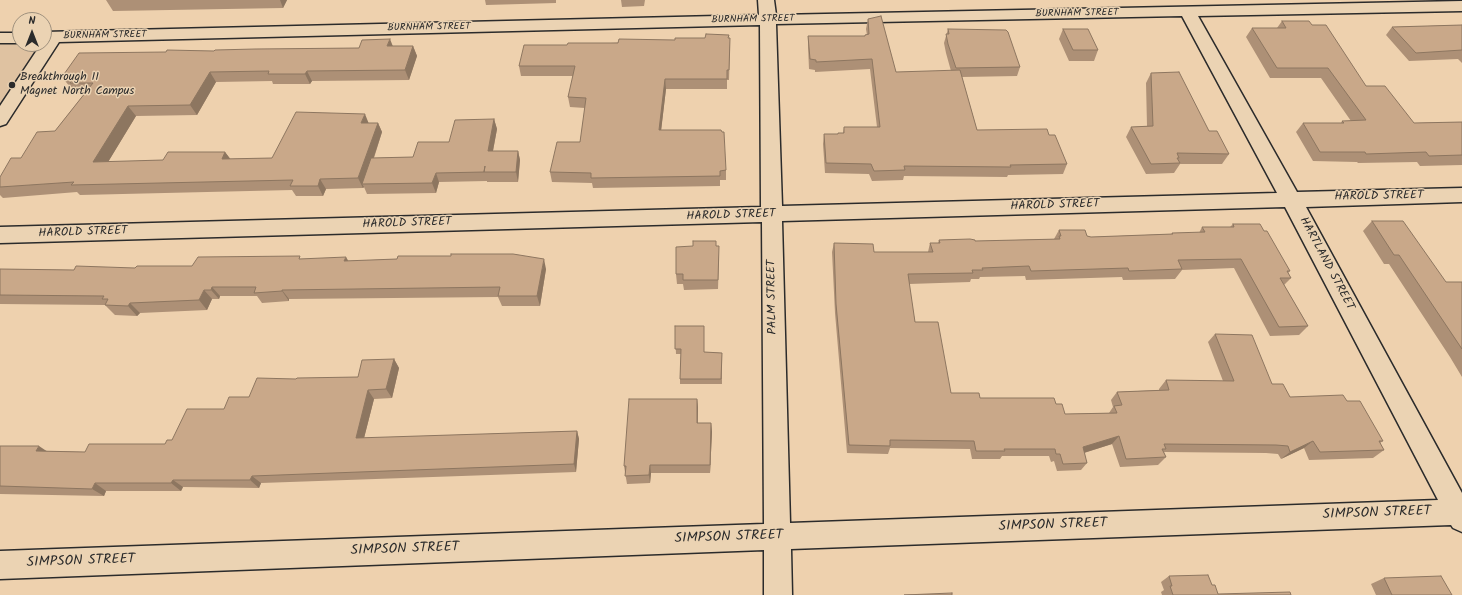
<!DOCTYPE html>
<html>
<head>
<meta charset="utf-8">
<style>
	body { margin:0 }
	#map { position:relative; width:1462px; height:595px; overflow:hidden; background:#eed1ae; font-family:Kalam,sans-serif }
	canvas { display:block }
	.north { position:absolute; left:12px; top:12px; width:40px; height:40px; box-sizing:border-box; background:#ebd3b3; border:1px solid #9e907d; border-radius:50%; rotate:0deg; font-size:11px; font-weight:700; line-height:16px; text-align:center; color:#2b2b2b }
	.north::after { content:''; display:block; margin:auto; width:14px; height:18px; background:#2b2b2b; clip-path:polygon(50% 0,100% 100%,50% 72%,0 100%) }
</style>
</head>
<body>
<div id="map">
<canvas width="1462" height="595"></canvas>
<div class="north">N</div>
</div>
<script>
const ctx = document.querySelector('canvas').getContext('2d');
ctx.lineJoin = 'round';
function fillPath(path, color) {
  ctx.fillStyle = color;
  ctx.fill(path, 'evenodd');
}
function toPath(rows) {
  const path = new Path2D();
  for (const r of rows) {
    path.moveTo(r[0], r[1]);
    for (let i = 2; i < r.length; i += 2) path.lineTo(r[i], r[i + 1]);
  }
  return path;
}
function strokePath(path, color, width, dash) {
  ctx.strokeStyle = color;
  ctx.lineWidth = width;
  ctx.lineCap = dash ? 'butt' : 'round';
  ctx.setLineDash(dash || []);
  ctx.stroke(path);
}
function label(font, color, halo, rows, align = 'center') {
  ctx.font = font + ' Kalam,sans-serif';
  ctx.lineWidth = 3;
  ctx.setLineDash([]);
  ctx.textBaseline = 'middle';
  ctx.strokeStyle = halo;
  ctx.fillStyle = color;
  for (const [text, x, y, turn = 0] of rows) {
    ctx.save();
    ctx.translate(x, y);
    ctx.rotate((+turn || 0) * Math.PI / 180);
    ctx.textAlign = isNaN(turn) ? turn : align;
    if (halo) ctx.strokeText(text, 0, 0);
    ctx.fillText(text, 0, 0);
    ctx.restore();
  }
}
const built = toPath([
	[54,37,0,120,0,38,20,38,20,44,44,44]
]);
const street = toPath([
	[758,0,774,0,776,15,1462,1,1462,11,1198,16,1297,192,1462,188,1462,202,1306,207,1462,493,1462,532,1453,528,1451,525,791,549,792,595,764,595,764,550,0,579,0,551,764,524,762,222,0,243,0,227,761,207,760,25,59,42,6,124,0,126,0,106,41,44,44,44,44,32,759,15,758,0],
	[1182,16,1277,193,782,206,776,24,1182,16],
	[1285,207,1438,500,790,523,782,221,1285,207],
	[0,33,20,33,20,43,0,43,0,33]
]);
const wall = toPath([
	[106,0,287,0,283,8,113,11],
	[485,0,556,0,556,3,486,5],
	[621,0,645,0,644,6,622,7],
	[868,19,896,72,951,71,946,53,944,43,948,29,1020,67,1017,76,962,77,977,130,1049,135,1067,164,1063,174,1008,175,1007,177,904,176,903,180,872,181,869,174,825,173,823,144,824,134,838,134,843,133,844,127,877,127,870,69,815,72,815,70,809,69,808,46,808,36,865,36,865,35,867,35,866,29],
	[1282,21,1312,25,1366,86,1414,123,1462,122,1462,165,1420,166,1417,162,1358,163,1357,162,1313,161,1296,132,1303,123,1341,123,1342,121,1351,121,1321,78,1270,78,1246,37,1252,28,1277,28],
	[1462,25,1462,63,1458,59,1409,61,1386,35,1392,27],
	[1063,29,1098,50,1094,61,1069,61,1059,39],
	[729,38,730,48,729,80,727,80,727,89,666,89,661,130,726,170,726,180,720,180,720,186,593,188,592,183,552,182,550,172,580,142,585,108,570,107,568,97,573,76,521,76,519,66,567,45,675,40],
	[392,46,413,46,417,56,409,80,312,81,310,84,273,84,272,81,216,82,197,115,136,116,108,162,163,160,225,152,230,159,272,158,369,123,378,123,382,132,374,158,413,157,449,142,494,119,497,129,493,151,518,151,520,160,518,182,487,182,487,181,439,182,436,193,367,194,364,187,363,188,326,189,323,196,296,196,292,190,80,195,77,192,3,198,0,195,0,177,21,158,55,131,85,93,78,93,73,87,70,87,62,77,214,51,359,48],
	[1151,73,1209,131,1229,154,1222,164,1180,164,1174,173,1146,174,1126,137,1131,127,1147,126,1146,83],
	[1372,221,1446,282,1462,282,1462,377,1450,357,1389,264,1384,264,1363,231],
	[1233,224,1264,231,1290,271,1288,273,1291,278,1284,285,1308,326,1299,335,1270,336,1234,268,1182,270,1175,279,1123,280,1122,277,1026,280,1025,276,980,277,979,279,971,279,970,282,909,284,915,322,951,393,980,398,1056,404,1065,414,1109,413,1113,407,1111,400,1117,392,1159,390,1159,389,1166,380,1223,381,1208,342,1215,334,1272,384,1290,397,1347,401,1383,441,1380,443,1384,450,1373,458,1309,460,1304,448,1281,459,1278,454,1266,453,1164,452,1166,457,1158,465,1120,467,1112,444,1084,453,1087,463,1081,470,1057,471,1054,461,1051,462,1049,456,1002,456,1000,459,972,459,970,449,890,448,888,454,847,453,835,313,832,252,834,243,874,252,928,252,930,243,938,243,939,240,975,241,1054,239,1059,230,1091,237,1171,234,1172,233,1199,233,1202,227,1230,227],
	[716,246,719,257,718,289,684,290,683,284,677,284,676,274],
	[451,256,546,269,540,306,502,306,498,297,289,299,289,301,262,303,257,296,220,296,219,299,212,299,207,310,140,313,137,316,115,315,105,305,0,304,0,269,74,270,135,268,192,266,302,259,348,261,397,259],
	[675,326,704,352,722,353,722,384,680,384,680,379,681,354,676,354],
	[394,359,399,368,392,398,374,399,364,438,577,431,579,439,576,472,261,483,259,488,183,487,181,491,106,491,104,496,0,494,0,446,47,451,85,452,165,444,224,409,249,397,296,379,358,377],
	[697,399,698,408,698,423,711,423,712,432,710,473,651,473,650,483,627,484,624,466],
	[1169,576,1212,585,1218,594,1291,595,1162,595,1161,592,1164,590,1161,582],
	[1384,578,1452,595,1376,595,1371,584]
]);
const shadedWall = toPath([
	[280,0,287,0,283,8],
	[390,39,394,49,387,46],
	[413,46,417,56,409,80,405,70],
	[307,71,312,81,310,84,305,74],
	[210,72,216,82,197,115,190,105],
	[665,79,666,89,660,140,659,130],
	[128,106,136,116,102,172,93,162],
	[365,114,369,124,361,123],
	[494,119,497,129,491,161,488,151],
	[378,123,382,132,365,184,362,184,364,187,363,188,358,178],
	[518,151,520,160,518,182,516,172],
	[225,152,232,161,222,159],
	[436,173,439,182,436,193,432,183],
	[320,179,326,189,323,196,318,186],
	[346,257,352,267,344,261],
	[544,259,546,269,540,306,537,296],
	[212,287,220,296,219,299,211,290],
	[204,290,212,299,207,310,199,300],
	[282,290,289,299,289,301,282,291],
	[130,303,140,313,137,316,128,306],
	[394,359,399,368,392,398,386,389],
	[368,390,374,399,362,446,356,438],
	[697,399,698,408,697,432],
	[711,423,712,432,710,473,710,465],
	[577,431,579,439,576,472,574,464],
	[1119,436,1112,444,1077,455,1083,447],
	[1313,441,1304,448,1281,459,1290,452],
	[39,446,51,454,36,451],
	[650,465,651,473,650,483,649,475],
	[252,476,261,483,259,488,250,480],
	[173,480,183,487,181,491,171,483],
	[95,483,106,491,104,496,92,489]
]);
const building = toPath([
	[881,16,896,72,960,70,977,130,1047,129,1049,135,1055,135,1067,164,1010,165,1011,167,904,166,905,170,874,171,871,164,826,163,824,134,838,134,838,133,844,133,844,127,880,127,872,59,816,62,816,60,810,59,808,36,865,36,865,35,869,34,868,19,881,16],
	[1282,21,1309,21,1312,25,1326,25,1366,86,1385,86,1414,123,1462,122,1462,155,1429,156,1426,152,1366,154,1365,152,1320,152,1303,123,1344,123,1342,121,1366,120,1328,68,1277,68,1252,28,1286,28,1282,21],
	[1462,25,1462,50,1416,53,1392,27,1462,25],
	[948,29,1006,30,1008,32,1020,67,956,68,948,44,946,34,949,34,948,29],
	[1063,29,1088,29,1098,50,1073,50,1063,29],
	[706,34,729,35,728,38,730,38,729,70,727,70,727,79,665,79,659,130,721,130,722,132,724,132,726,170,720,171,720,176,591,178,591,173,550,172,557,142,580,142,586,98,568,97,575,66,519,66,524,45,567,45,568,43,618,43,619,39,675,40,675,38,705,38,706,34],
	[390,39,387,46,413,46,405,70,307,71,305,74,268,74,269,71,210,72,190,105,128,106,93,162,163,160,168,152,225,152,222,159,272,158,296,112,365,114,361,123,378,123,358,178,320,179,318,186,290,186,293,180,71,185,74,182,0,187,0,177,11,158,21,158,37,132,55,131,93,83,70,83,75,76,62,77,79,53,166,52,167,50,214,51,215,50,255,49,359,48,362,40,390,39],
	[1179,72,1209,131,1217,131,1229,154,1177,153,1179,158,1177,158,1180,163,1151,164,1131,127,1153,126,1151,73,1179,72],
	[494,119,488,151,518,151,516,172,484,172,485,166,484,172,436,173,432,183,362,184,371,158,413,157,418,142,449,142,455,120,494,119],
	[1372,221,1403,221,1446,282,1462,282,1462,349,1399,255,1394,255,1372,221],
	[1233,224,1260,224,1264,231,1267,231,1290,271,1287,271,1291,278,1280,278,1308,326,1279,327,1241,259,1178,260,1182,269,1129,271,1128,268,1031,271,1029,266,982,268,983,270,972,270,973,273,908,274,915,322,938,322,951,393,979,393,980,398,1054,398,1056,404,1062,404,1065,414,1117,413,1114,406,1122,405,1117,392,1169,390,1166,380,1234,381,1215,334,1252,335,1272,384,1283,384,1290,397,1343,395,1347,401,1360,401,1383,441,1379,441,1384,450,1320,452,1313,441,1290,452,1288,446,1276,445,1164,444,1166,449,1162,449,1166,457,1126,459,1119,436,1083,447,1087,463,1063,464,1060,454,1056,454,1055,449,1004,449,1005,451,976,451,974,441,890,440,890,446,849,445,836,304,834,243,873,244,874,252,933,252,930,243,940,243,939,240,970,239,975,240,975,241,1060,239,1059,236,1061,236,1059,230,1085,230,1087,236,1091,237,1173,234,1172,233,1205,232,1202,227,1234,227,1233,224],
	[693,241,716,241,716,246,719,246,718,280,683,280,683,274,676,274,676,247,693,246,693,241],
	[451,254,513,254,544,259,537,296,498,296,500,287,282,290,282,291,254,293,256,287,212,287,211,290,204,290,199,300,130,303,128,306,105,305,108,299,102,299,104,296,0,295,0,269,74,270,76,266,135,268,137,266,192,266,198,257,300,256,299,259,346,257,344,261,397,259,398,256,451,256,451,254],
	[675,326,704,326,704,352,722,353,721,379,680,379,681,349,675,349,675,326],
	[394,359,386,389,368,390,356,438,577,431,574,464,252,476,250,480,173,480,171,483,95,483,92,489,0,486,0,446,39,446,36,451,85,452,89,444,165,444,167,440,172,440,187,409,224,409,229,397,249,397,257,378,296,379,297,378,358,377,362,360,394,359],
	[629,399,697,399,697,423,711,423,710,465,650,465,649,475,625,476,626,466,624,466,629,399],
	[1208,575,1212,585,1215,585,1218,594,1290,592,1291,595,1173,595,1170,586,1172,586,1169,576,1208,575],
	[1441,576,1452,595,1392,595,1384,578,1441,576],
	[952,593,952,595,904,595,952,593]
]);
const markers = [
	[12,85,4,"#2b2b2b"]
];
const farStreetnames = [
	["BURNHAM STREET",1077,14,-1],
	["BURNHAM STREET",753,20,-1],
	["BURNHAM STREET",429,28,-1],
	["BURNHAM STREET",105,36,-1]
];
const poiNames = [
	["Breakthrough II",20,78],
	["Magnet North Campus",20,92]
];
const streetNames = [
	["HAROLD STREET",1379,197,-1],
	["HAROLD STREET",1055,206,-2],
	["HAROLD STREET",731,216,-2],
	["HAROLD STREET",407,224,-2],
	["HAROLD STREET",83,233,-2],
	["HARTLAND STREET",1326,264,62],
	["PALM STREET",773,297,-91]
];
const nearStreetnames = [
	["SIMPSON STREET",1377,514,-2],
	["SIMPSON STREET",1053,526,-2],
	["SIMPSON STREET",729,538,-2],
	["SIMPSON STREET",405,550,-2],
	["SIMPSON STREET",81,562,-2]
];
fillPath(built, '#dfc2a1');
strokePath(street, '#2b2b2b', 3);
fillPath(street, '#ebd3b3');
fillPath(wall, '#ad9076');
fillPath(shadedWall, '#8d7660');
fillPath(building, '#c9a889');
strokePath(building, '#8d7660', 1);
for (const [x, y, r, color] of markers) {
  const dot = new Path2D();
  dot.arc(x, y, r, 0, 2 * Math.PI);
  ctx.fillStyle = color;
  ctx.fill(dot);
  strokePath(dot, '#ebd3b3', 1.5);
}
label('10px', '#2b2b2b', '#ebd3b3', farStreetnames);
label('12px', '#2b2b2b', '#ebd3b3', poiNames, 'left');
label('12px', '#2b2b2b', '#ebd3b3', streetNames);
label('14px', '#2b2b2b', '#ebd3b3', nearStreetnames);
</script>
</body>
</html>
